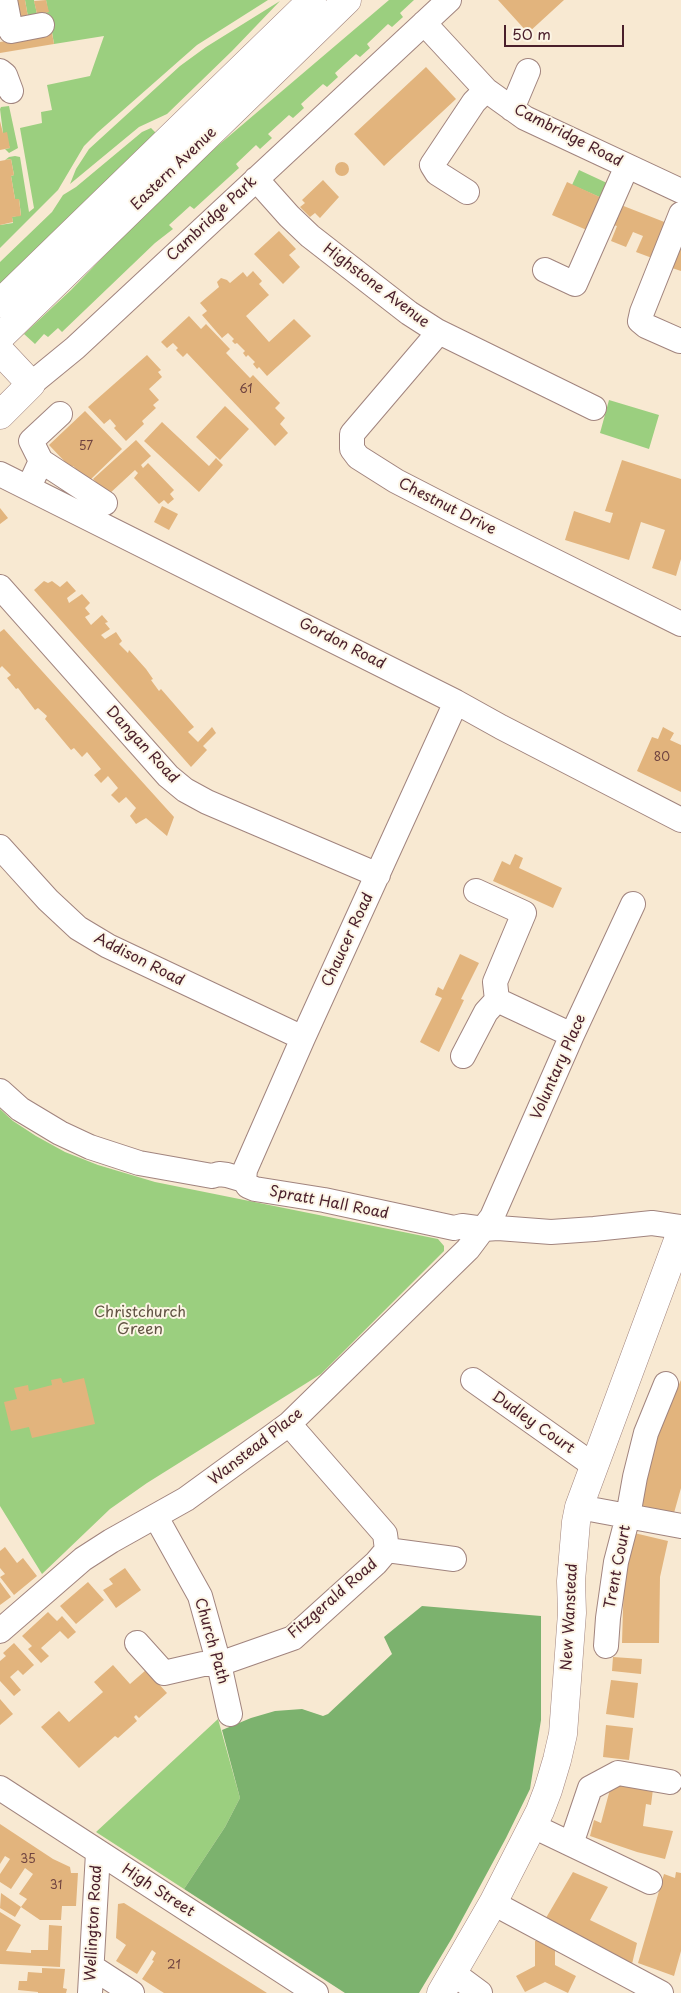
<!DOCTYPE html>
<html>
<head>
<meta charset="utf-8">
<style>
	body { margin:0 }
	#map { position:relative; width:681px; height:1993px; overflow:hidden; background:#f8e9d2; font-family:"Playpen Sans",sans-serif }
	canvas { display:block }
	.scale { position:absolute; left:504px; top:25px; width:120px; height:22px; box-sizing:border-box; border:2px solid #4a1f2b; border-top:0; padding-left:6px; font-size:15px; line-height:18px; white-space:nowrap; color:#4a1f2b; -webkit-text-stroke:4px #fcf5e5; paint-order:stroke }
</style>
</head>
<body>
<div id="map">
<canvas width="681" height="1993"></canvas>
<div class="scale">50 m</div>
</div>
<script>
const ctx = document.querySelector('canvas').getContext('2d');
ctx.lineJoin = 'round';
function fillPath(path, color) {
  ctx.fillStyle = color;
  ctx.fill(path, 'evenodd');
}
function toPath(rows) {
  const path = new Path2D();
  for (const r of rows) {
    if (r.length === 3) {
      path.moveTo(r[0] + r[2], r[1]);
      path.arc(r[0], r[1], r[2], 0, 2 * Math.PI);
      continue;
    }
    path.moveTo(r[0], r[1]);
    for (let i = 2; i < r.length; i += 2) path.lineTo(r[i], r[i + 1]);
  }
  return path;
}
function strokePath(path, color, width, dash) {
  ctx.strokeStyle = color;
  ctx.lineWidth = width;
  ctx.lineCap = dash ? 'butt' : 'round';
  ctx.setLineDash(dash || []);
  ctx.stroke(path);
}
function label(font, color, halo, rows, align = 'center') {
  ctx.font = font + ' "Playpen Sans",sans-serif';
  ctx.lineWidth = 4;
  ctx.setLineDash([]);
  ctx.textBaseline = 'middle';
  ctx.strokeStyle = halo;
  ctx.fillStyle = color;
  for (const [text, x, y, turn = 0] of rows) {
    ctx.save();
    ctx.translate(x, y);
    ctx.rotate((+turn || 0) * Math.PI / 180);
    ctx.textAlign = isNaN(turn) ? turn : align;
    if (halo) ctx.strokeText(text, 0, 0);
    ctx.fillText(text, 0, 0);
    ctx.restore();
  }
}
const green = toPath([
	[25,0,34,0,37,14,48,12,46,0,268,0,197,45,97,133,84,146,58,190,0,248,0,225,13,223,12,217,21,215,19,199,15,199,11,176,14,175,11,159,5,160,9,157,15,156,20,157,29,212,34,208,20,128,42,123,41,112,52,110,47,85,90,76,104,36,54,44,49,14,28,17],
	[389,0,414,0,400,13,403,17,392,27,388,24,367,44,370,48,360,57,356,54,335,73,338,77,327,87,323,84,301,104,304,108,293,118,289,115,268,134,272,138,260,149,256,145,236,164,239,168,194,209,190,206,169,225,173,229,155,243,62,332,58,328,48,337,44,334,35,344,24,334,71,290,181,177],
	[280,1,232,51,167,114,139,127,70,184,76,169,89,149,180,66,206,47],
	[9,106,18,148,9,153,5,149,10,148,3,133,0,109,1,107],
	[151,128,157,134,0,287,0,262,52,212,63,195,76,187,142,132],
	[579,170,607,183,604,199,572,185],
	[609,400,659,415,649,449,600,433],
	[0,1109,13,1121,36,1136,65,1152,98,1165,155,1182,438,1239,444,1246,444,1251,321,1374,147,1483,110,1509,42,1574,0,1506],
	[218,1719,240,1798,225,1827,184,1889,96,1832]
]);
const forest = toPath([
	[422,1606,541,1616,541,1720,530,1789,506,1838,452,1938,419,1993,345,1993,184,1889,225,1827,240,1798,222,1730,251,1718,275,1711,302,1709,323,1716,328,1714,392,1654,384,1637]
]);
const building = toPath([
	[12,0,25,0,28,17,16,20],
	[46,0,49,12,37,14,34,1],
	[498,0,564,0,528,33],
	[52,33,54,44,0,53,0,42],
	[426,67,456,99,384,166,354,134],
	[0,121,3,133,7,132,10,148,0,150],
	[11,159,14,175,11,176,15,199,19,199,21,216,12,217,13,222,0,225,0,161],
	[342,169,7],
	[323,180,339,197,320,218,315,213,310,217,300,207,305,203,302,200],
	[567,182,604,199,589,231,552,215],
	[621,205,672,225,652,258,636,252,643,236,633,232,626,247,611,241,617,226,613,225],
	[279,231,296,249,289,255,300,267,283,284,254,254],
	[681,244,681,271,672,268],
	[253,271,262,281,259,284,269,295,246,316,269,342,294,319,311,336,267,376,259,367,257,369,253,364,255,362,248,355,246,357,243,353,245,351,237,343,235,344,232,341,234,339,228,333,222,338,202,315,207,311,200,303,219,287,217,282,221,278,227,280,230,283,243,272,247,277],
	[189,316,201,329,206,324,230,349,226,353,250,378,253,375,280,403,275,408,285,418,280,424,288,433,275,446,187,353,183,357,176,350,178,348,173,343,167,348,161,342],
	[147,355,161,370,158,372,162,377,149,389,159,400,153,405,156,408,142,421,144,424,126,441,114,428,116,426,110,419,104,424,88,407],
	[225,406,249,429,220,460,196,437],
	[85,411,122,449,88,482,73,466,71,468,49,445],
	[162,422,209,466,216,458,223,465,199,492,144,441],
	[136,440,151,456,141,465,143,468,148,463,174,490,170,494,174,499,168,504,164,500,159,504,134,478,138,473,135,470,108,495,93,479],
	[622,460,681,479,681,559,676,576,652,568,665,530,641,522,629,560,565,540,574,511,610,523,613,513,605,511],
	[162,506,178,514,169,530,154,522],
	[0,508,8,518,0,524],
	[44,581,48,583,52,581,60,587,67,581,76,591,67,598,69,603,82,594,90,603,85,608,90,614,85,617,91,625,102,615,108,622,105,623,110,629,101,635,105,639,116,632,122,641,119,644,128,653,129,650,146,669,153,679,151,680,159,691,161,689,194,727,188,732,198,742,212,727,216,733,203,746,207,750,191,767,34,590],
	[4,629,174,817,167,836,146,818,136,824,130,816,136,808,126,797,119,803,111,795,118,788,108,776,101,783,94,775,101,769,87,752,82,757,74,748,71,750,45,719,47,716,38,708,35,710,18,688,16,689,7,678,11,675,2,666,0,668,0,632],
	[663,727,674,733,670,740,681,745,681,792,637,771,652,737,658,739],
	[515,854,523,858,519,868,562,888,553,908,493,881,502,861,510,865],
	[460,954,479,963,461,999,464,1000,439,1052,420,1042,442,998,435,995,438,987,443,990],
	[61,1378,63,1383,84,1378,95,1424,32,1438,29,1427,11,1431,4,1402,17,1399,14,1388,28,1385,29,1391,52,1385,51,1380],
	[681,1380,681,1488,674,1513,636,1505,654,1439],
	[630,1532,668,1541,660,1577,659,1643,622,1643,624,1576],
	[5,1547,17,1563,23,1558,37,1576,14,1595,0,1577,5,1574,0,1568,0,1551],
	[125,1568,141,1590,116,1608,103,1590,113,1584,109,1579],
	[0,1582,11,1597,0,1605],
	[88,1582,104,1600,76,1624,60,1606],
	[48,1612,57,1621,62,1616,76,1632,68,1639,60,1631,41,1648,49,1656,41,1663,28,1649,32,1646,22,1636],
	[14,1643,34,1665,23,1675,18,1670,10,1677,21,1690,14,1696,0,1681,0,1661,6,1656,3,1653],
	[613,1657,642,1659,641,1674,612,1671],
	[113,1665,130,1684,146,1670,167,1693,139,1718,136,1715,134,1717,137,1721,118,1738,115,1736,79,1768,41,1727,59,1711,69,1722,103,1692,94,1682],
	[611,1680,638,1683,634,1718,606,1714],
	[0,1699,13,1714,0,1725],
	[606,1725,633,1728,629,1760,603,1757],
	[613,1778,653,1789,651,1805,646,1804,643,1826,673,1831,665,1859,637,1852,590,1836,594,1820,601,1823],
	[0,1824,53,1859,70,1867,71,1873,78,1873,76,1906,62,1906,61,1920,40,1920,21,1907,27,1899,19,1894,33,1874,25,1868,11,1889,0,1882,0,1874,10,1859,5,1856,0,1864],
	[573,1872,608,1887,590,1920,637,1943,632,1964,543,1923],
	[676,1872,681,1873,681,1951,674,1976,638,1963,664,1874,675,1878],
	[1,1893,21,1907,15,1917,0,1908],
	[124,1903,194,1947,267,1993,164,1993,142,1979,154,1961,152,1960,156,1953,152,1950,137,1974,116,1961,126,1945,116,1938,118,1904],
	[0,1912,21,1925,6,1951,31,1953,31,1950,48,1950,49,1925,62,1926,60,1967,0,1964],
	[555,1940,555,1965,576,1976,568,1993,545,1982,525,1992,516,1976,535,1966,535,1941],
	[42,1968,65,1969,63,1988,67,1989,66,1993,38,1993,38,1992,18,1990,19,1981,27,1981,28,1972,42,1973]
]);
const minor = toPath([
	[5,0,11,31,42,25],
	[424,23,486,90,525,118,681,191],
	[0,71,5,75,11,91],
	[512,109,528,71],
	[256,179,289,216,310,236,409,313,437,331,594,408],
	[467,192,437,173,432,165,474,102,486,90],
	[545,270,575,284,627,166],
	[437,331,433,339,352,434,352,449,358,457,396,481,462,515,681,624],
	[680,341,646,326,640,321,642,312,681,214],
	[31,384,75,348,449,0],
	[41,461,31,441,60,414],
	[0,474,456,702,501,727,681,820],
	[29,487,41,461,105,503],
	[0,587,168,776,185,790,207,802,378,875],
	[0,847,48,900,78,928,108,946,303,1038],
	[476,891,524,913,495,982,497,1000,572,1035],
	[463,1056,486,1012,497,1000],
	[0,1091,20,1109,60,1133,90,1147,139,1163,212,1176,219,1174,227,1175,244,1180,248,1186,255,1189,324,1200,454,1228,462,1226,484,1229,498,1228,551,1232,594,1229,652,1223,681,1227],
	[244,1180,245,1170,303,1038,456,702],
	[473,1380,593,1465],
	[579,1507,681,1526],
	[156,1517,200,1596,219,1664,230,1714],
	[387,1550,454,1559],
	[0,1631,83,1559,111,1541,186,1499,289,1424,468,1249,492,1217,572,1035,633,904],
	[137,1643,164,1673,203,1664,219,1664,293,1638,376,1563,387,1550,385,1534,289,1424],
	[606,1646,608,1618,616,1562,628,1516,635,1477,646,1433,666,1384],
	[0,1788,316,1993],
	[533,1826,650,1882],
	[571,1844,590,1788,618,1773,670,1782],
	[493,1903,661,1993],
	[92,1967,132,1993],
	[453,1973,480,1993],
	[90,1993,98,1853]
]);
const major = toPath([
	[0,351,31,384,0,415],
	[441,1993,493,1903,540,1811,548,1790,557,1760,563,1734,572,1613,571,1581,576,1522,579,1507,681,1232]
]);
const highway = toPath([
	[0,303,312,0],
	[0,337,347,0]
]);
const numberNames = [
	["61",246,390],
	["57",86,447],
	["80",662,758],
	["35",28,1860],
	["31",56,1886],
	["21",174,1966]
];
const streetNames = [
	["Cambridge Road",568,136,27],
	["Eastern Avenue",174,169,-44],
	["Cambridge Park",212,219,-43],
	["Highstone Avenue",376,286,37],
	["Chestnut Drive",447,507,27],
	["Gordon Road",342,644,27],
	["Dangan Road",142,745,47],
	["Chaucer Road",348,940,-65],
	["Addison Road",139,960,27],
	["Voluntary Place",559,1067,-66],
	["Spratt Hall Road",329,1203,11],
	["Dudley Court",533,1423,35],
	["Wanstead Place",256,1447,-38],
	["Trent Court",618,1567,-79],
	["Fitzgerald Road",333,1599,-41],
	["New Wanstead",570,1617,-87],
	["Church Path",211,1641,74],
	["High Street",158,1891,33],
	["Wellington Road",94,1923,-87]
];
const parkNames = [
	["Christchurch",140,1313],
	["Green",140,1330]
];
fillPath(green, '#9bcf7f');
fillPath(forest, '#7cb26e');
fillPath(building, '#e2b47d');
strokePath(minor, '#a1847e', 26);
strokePath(major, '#a1847e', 29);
strokePath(highway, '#a1847e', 29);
strokePath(minor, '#fff', 24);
strokePath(major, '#fff', 28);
strokePath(highway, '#fff', 28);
label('12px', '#704440', null, numberNames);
label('15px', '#4a1f2b', '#fcf5e5', streetNames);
label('15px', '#625444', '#fcf5e5', parkNames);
</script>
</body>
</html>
